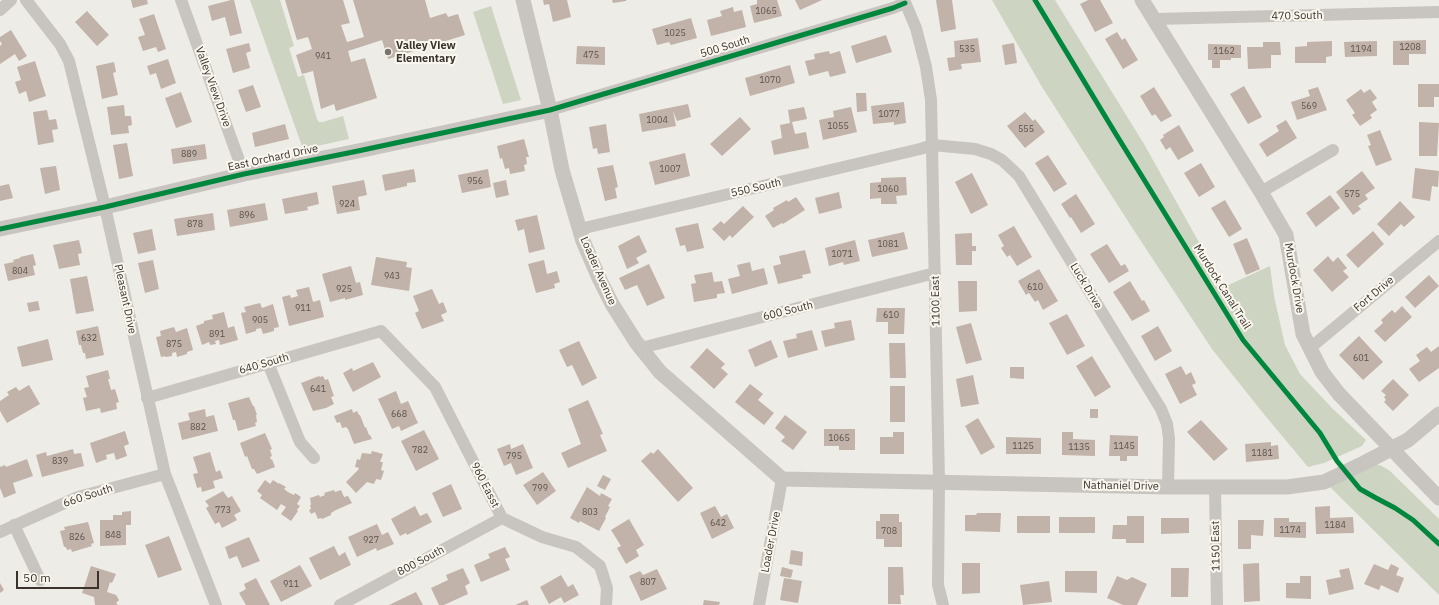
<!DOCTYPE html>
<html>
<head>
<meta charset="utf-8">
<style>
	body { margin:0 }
	#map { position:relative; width:1439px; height:605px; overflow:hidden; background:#eeece6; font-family:"IBM Plex Sans",sans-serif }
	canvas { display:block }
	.scale { position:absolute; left:16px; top:571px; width:83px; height:18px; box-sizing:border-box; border:2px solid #3a322c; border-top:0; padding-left:5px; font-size:12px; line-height:14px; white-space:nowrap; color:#3a322c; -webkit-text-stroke:3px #faf7ef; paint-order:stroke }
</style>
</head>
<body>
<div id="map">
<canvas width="1439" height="605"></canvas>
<div class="scale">50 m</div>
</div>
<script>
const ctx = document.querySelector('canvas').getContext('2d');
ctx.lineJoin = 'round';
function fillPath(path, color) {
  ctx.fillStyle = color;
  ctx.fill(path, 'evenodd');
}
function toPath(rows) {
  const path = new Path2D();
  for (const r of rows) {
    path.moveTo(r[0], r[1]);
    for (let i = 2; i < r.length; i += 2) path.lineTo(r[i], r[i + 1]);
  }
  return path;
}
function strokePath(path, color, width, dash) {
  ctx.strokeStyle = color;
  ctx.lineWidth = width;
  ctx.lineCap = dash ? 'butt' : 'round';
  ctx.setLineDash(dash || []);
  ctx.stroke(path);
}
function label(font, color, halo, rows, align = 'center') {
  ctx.font = font + ' "IBM Plex Sans",sans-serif';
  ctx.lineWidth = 4;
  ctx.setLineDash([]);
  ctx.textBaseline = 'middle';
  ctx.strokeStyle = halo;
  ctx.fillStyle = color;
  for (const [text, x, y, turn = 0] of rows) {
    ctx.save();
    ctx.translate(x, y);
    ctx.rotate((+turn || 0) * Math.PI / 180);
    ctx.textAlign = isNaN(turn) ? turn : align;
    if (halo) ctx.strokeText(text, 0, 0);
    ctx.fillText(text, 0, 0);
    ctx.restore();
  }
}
const green = toPath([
	[250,0,280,0,294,46,289,48,298,77,304,75,317,119,319,122,323,122,343,116,349,139,303,149],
	[992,0,1055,0,1144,144,1224,287,1270,266,1274,296,1285,345,1300,374,1332,408,1366,440,1362,446,1324,463,1308,467,1263,413,1212,349,1133,229,1042,87],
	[491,6,521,100,503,104,473,12],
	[1372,463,1382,466,1390,471,1439,519,1439,595,1328,485]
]);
const building = toPath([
	[131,0,147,0,148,4,133,8],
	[231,0,234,0,242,33,230,36,225,17,212,21,208,6],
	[285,0,343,0,350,23,341,25,347,42,364,37,353,0,425,0,430,18,446,13,448,17,458,14,465,35,388,59,382,40,348,51,351,62,365,58,377,98,336,111,334,104,321,109,313,71,302,74,296,55,312,49,308,37,297,40],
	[543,0,567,0,571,17,553,22,549,4,544,5],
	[612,0,626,0,626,1,613,3],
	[757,0,777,0,782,16,754,23,750,6,757,4],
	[795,0,822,0,800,10],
	[936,0,952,0,956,29,941,32],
	[1088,0,1100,0,1113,23,1095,32,1080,4],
	[733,7,734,12,742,10,746,27,711,36,707,20,722,16,720,11],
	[87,11,109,35,97,46,75,22],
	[154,14,166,49,158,52,156,47,143,51,138,37,145,35,139,19],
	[691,18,697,38,671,45,669,42,657,45,652,29],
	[11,30,27,56,19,61,15,54,0,64,0,46,2,44,0,41,0,37],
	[1117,32,1122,40,1125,38,1138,60,1123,69,1105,39],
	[886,35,892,52,856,63,851,46],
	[978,38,981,62,961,64,962,69,949,71,947,58,955,57,954,41],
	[1426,40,1426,54,1409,54,1409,65,1393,65,1393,41],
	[1332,41,1332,56,1326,57,1326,63,1295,63,1295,47,1307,46,1307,42],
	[1377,41,1377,56,1345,57,1344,42],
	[1263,42,1280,42,1281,55,1271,55,1271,68,1248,69,1247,47,1263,47],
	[249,43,251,51,246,53,250,68,233,73,226,49],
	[1014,43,1017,63,1005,65,1002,45],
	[1208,44,1241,45,1241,58,1231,58,1231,60,1220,60,1220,68,1212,68,1212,60,1208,60],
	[577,46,605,47,605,65,576,64],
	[829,51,830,54,840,51,846,73,830,77,828,71,809,76,805,61,815,59,814,54],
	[168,59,176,83,161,89,156,73,150,75,147,66],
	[35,61,46,96,29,102,26,91,19,94,15,82,21,80,17,67],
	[114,62,116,72,113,73,118,95,102,99,96,66],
	[790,65,795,83,750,96,745,78],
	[1418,84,1439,84,1439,97,1434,97,1434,107,1418,107],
	[253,85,261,107,246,112,238,90],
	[1244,86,1262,117,1248,124,1230,94],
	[1154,87,1172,116,1161,122,1155,114,1152,116,1140,96],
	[1318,87,1327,110,1297,120,1291,102,1310,96,1308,90],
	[1361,89,1364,93,1370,89,1377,98,1372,102,1377,110,1370,115,1372,118,1360,126,1352,115,1355,113,1346,100],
	[181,92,192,122,176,128,165,98],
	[856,93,866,93,867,111,857,112],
	[904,102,906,123,894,125,894,122,873,124,871,106],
	[688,104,691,117,677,121,673,111,676,126,642,132,639,114],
	[124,105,125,116,131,116,132,125,128,126,129,133,111,135,107,107],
	[804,107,807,119,792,122,795,134,806,132,809,148,774,155,771,141,782,138,780,125,790,123,788,110],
	[851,107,857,132,823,140,819,120,834,117,833,111],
	[47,110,49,120,56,119,58,129,52,130,54,142,38,145,33,112],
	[1025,112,1033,121,1035,119,1045,132,1025,148,1007,126],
	[740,117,751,129,722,156,710,144],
	[1286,120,1297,138,1267,157,1259,144,1279,131,1276,126],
	[1419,122,1439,123,1437,156,1419,156],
	[285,124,289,139,255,147,252,133],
	[606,124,610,152,598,154,597,148,593,149,589,127],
	[1179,125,1194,151,1178,160,1170,147,1166,150,1160,140,1164,137,1163,135],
	[1380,130,1392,160,1376,166,1368,146,1371,145,1367,135],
	[524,139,529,157,526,157,527,164,524,165,525,171,510,174,509,168,505,169,502,158,500,159,497,146],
	[127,143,133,176,119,179,113,145],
	[205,144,207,159,173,164,171,149],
	[685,153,690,176,655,185,649,162],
	[1048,155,1067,184,1054,192,1035,163],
	[1201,163,1215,187,1199,197,1184,173],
	[613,165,618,187,615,188,617,198,605,201,597,168],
	[56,166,60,190,45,194,40,168],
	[1415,168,1439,171,1438,187,1432,186,1430,201,1412,198],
	[414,169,416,182,407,183,407,186,385,191,382,175],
	[488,169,491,187,462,193,458,175],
	[1362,171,1375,188,1365,195,1368,199,1358,206,1361,209,1353,215,1336,192],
	[972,173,988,205,971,214,955,182],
	[906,177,907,195,896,196,897,204,881,204,881,198,870,199,870,183,881,182,881,178],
	[364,180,367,195,358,197,360,210,337,214,332,186],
	[506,180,509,195,496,198,493,183],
	[9,184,13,198,0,201,0,186],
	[317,192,319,204,307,207,308,210,285,214,282,199],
	[839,192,842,208,819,214,815,198],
	[1076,194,1095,224,1081,233,1071,217,1070,218,1061,204],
	[1330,195,1340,208,1316,227,1306,213],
	[796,197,805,210,783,224,782,223,773,228,765,216,774,210,773,208,787,200,788,202],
	[1225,200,1242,229,1229,237,1211,208],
	[1400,201,1415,217,1404,227,1401,224,1389,236,1377,224],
	[265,203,268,220,230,227,227,210],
	[743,206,754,217,732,238,730,235,724,241,712,229,721,221,724,224],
	[213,213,215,230,177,236,174,219],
	[537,215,545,249,529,253,524,229,518,231,515,220],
	[698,223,704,248,687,252,685,245,680,246,675,228],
	[1014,226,1032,257,1017,266,1010,255,1007,257,1001,248,1004,246,998,235],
	[152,229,156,250,138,254,133,233],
	[1373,231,1384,244,1358,268,1346,255],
	[904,232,908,249,872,257,868,240],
	[972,233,972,246,976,246,976,251,972,251,972,265,956,265,955,234],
	[639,235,647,252,636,258,639,263,627,269,618,246],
	[1247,238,1260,269,1246,275,1233,244],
	[79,240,82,253,78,254,80,265,59,269,53,245],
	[855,240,860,261,844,265,843,262,829,266,825,248],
	[1107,244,1121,266,1125,264,1129,271,1109,283,1090,254],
	[805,250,811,273,802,275,803,278,778,284,773,266,781,264,779,256],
	[33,254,36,265,33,266,35,275,8,281,4,264,14,262,13,260,20,258,20,257],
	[1328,256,1333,262,1338,257,1347,268,1343,271,1349,277,1332,292,1313,270],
	[376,257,407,262,406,267,412,268,409,291,371,285],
	[153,260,159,289,145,293,138,263],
	[544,260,547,274,557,271,560,282,554,284,555,288,536,293,528,264],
	[750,262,752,271,764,268,768,284,732,294,728,279,740,276,737,265],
	[649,264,665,298,647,306,637,285,625,290,619,278],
	[351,266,356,283,360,282,363,295,345,300,345,298,330,302,322,274],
	[1039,269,1058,301,1043,310,1038,300,1035,302,1029,293,1026,295,1018,281],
	[712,272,714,282,722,281,725,293,717,294,717,298,694,302,691,284,696,283,694,275],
	[1429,275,1439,286,1415,308,1405,297],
	[87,276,94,311,76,314,70,279],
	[958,281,977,281,977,311,959,312],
	[1130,281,1142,301,1144,300,1150,311,1132,321,1113,292],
	[309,287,313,302,320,300,324,317,289,326,282,297,290,295,291,298,298,296,296,290],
	[432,289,439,304,443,302,447,312,441,315,444,321,422,329,415,313,419,311,413,296],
	[38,301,40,310,29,312,27,303],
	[260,303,262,308,273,304,279,327,274,328,274,331,263,334,261,328,256,329,256,331,246,334,241,313,246,312,244,307],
	[1402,306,1412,317,1385,342,1374,331,1383,323,1381,320,1392,310,1395,313],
	[877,308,905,308,904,334,888,334,888,322,876,322],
	[224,312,228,328,234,326,238,340,220,345,219,340,215,341,216,344,210,345,209,342,202,345,196,326,204,323,204,321,213,319,212,315],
	[1067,314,1085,346,1067,355,1049,323],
	[851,320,855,340,825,347,821,331,835,328,834,323],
	[971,323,982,360,966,364,956,327],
	[98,326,104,355,86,359,85,353,83,353,81,345,79,345,76,331],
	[1158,326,1172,351,1155,361,1141,336],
	[174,327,176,332,187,328,193,350,187,352,187,354,177,357,176,352,172,353,172,356,165,357,165,356,161,357,156,337,161,336,160,331],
	[812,330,818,350,788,358,783,341,797,338,796,334],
	[1359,336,1383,362,1363,380,1339,355],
	[48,339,53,360,22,367,17,347],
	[771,340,778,357,755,367,748,350],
	[579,341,597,378,582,386,572,365,567,367,559,350],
	[889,343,905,343,906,378,890,378],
	[1439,346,1439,368,1419,382,1409,369,1420,361,1416,355,1427,347,1431,352],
	[707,348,725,364,721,368,728,374,714,389,690,367],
	[1092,356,1111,387,1095,397,1076,366],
	[373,362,381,377,353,392,343,373,352,368,353,371],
	[1181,366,1186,375,1191,372,1196,383,1192,385,1197,395,1180,404,1165,374],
	[1010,367,1024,367,1024,379,1010,378],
	[108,370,110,379,108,379,111,390,115,389,119,402,116,403,117,409,101,413,100,408,86,411,83,398,87,397,84,388,89,387,86,376],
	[973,375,979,404,961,407,956,379],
	[319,376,320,377,323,376,325,380,328,379,334,396,331,397,334,404,326,408,313,411,301,383],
	[1393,379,1409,395,1393,411,1384,402,1386,400,1384,397,1386,395,1381,391],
	[750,384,763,394,758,400,774,413,764,425,735,402],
	[29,385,40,404,7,423,0,411,0,401,9,395,7,392,16,387,19,391],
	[890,386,905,386,905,422,890,422],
	[396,391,401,404,408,401,418,423,401,431,399,426,392,429,378,399],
	[249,397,253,406,254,406,257,415,256,415,257,422,255,423,256,426,238,431,235,420,233,420,228,403],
	[588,400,603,434,600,435,607,451,568,468,561,453,581,444,568,409],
	[205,409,206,417,214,415,218,431,182,440,178,423,190,420,188,413],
	[352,409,353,413,357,411,359,415,360,415,365,428,366,427,369,435,370,435,372,439,354,444,348,429,346,427,342,428,340,422,337,423,334,416],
	[1090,409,1098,409,1098,418,1090,418],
	[785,415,807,432,793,450,781,441,785,437,775,428],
	[978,418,995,447,981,455,965,426],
	[1201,420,1228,449,1214,461,1187,432],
	[824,429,855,429,855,450,839,450,839,446,824,446],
	[424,430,439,459,416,471,401,441],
	[125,431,129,444,124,446,127,456,116,460,114,453,106,455,107,459,96,463,90,443],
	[893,432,904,432,904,454,880,454,880,437,893,437],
	[1062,432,1073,432,1073,439,1095,440,1095,456,1062,455],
	[265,433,272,449,270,450,272,456,270,457,271,460,272,459,275,467,257,474,254,469,252,469,247,456,245,457,240,443],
	[1110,435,1138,436,1138,456,1127,456,1127,461,1120,461,1120,456,1109,456],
	[1006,437,1041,438,1041,454,1006,454],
	[1271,442,1271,446,1278,445,1279,459,1246,462,1245,444],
	[510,444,511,449,523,444,533,468,516,475,511,463,504,466,497,449],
	[73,449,74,454,81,453,84,466,42,477,36,455,46,452,47,456],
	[658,449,693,488,678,502,641,461,651,452,653,454],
	[372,451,383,454,380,462,383,462,381,470,384,471,381,480,376,479,374,484,367,482,356,493,346,482,358,470,359,468,355,467,357,459,360,460,362,453,371,454],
	[210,452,216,472,220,470,223,478,213,481,215,488,202,492,201,487,197,488,193,474,198,473,193,457],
	[27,459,33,476,13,483,16,493,4,498,0,488,0,467,5,465,6,467],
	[543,472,556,491,537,505,523,485],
	[603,475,611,479,605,490,597,486],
	[265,480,270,484,273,480,279,484,279,483,286,487,284,489,288,492,294,495,295,493,301,497,297,504,300,506,297,510,298,511,291,521,281,514,286,507,281,504,277,510,260,498,262,495,257,491],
	[451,484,462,509,443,517,432,493],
	[587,487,600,496,601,493,612,499,608,506,610,507,605,517,606,518,599,531,580,521,579,523,570,518],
	[334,490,335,492,341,490,344,497,348,496,352,503,336,510,331,513,331,515,322,519,321,518,318,519,315,512,311,514,309,510,311,509,310,505,311,505,310,498,319,495,320,497,325,495,324,493],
	[223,491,228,498,232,496,241,511,234,515,237,520,222,528,219,522,215,524,206,508,209,506,205,501],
	[415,506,420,516,427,513,432,522,407,535,406,533,400,536,391,519],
	[715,506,721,517,727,514,734,528,712,539,700,513],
	[1330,506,1330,518,1353,517,1354,533,1316,534,1315,507],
	[131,511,131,525,126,525,126,545,100,546,100,520,113,520,113,515,122,515,122,512],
	[977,513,1001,513,1000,532,965,531,965,515,976,515],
	[880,514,899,514,899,522,902,522,902,547,884,547,884,539,876,539,876,521,880,521],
	[1017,516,1050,516,1050,533,1017,533],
	[1127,516,1144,516,1144,543,1126,543,1126,539,1112,539,1113,525,1127,525],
	[1059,517,1095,517,1095,533,1059,533],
	[1161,518,1189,518,1189,533,1161,534],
	[1274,518,1289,518,1289,522,1306,522,1306,538,1274,537],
	[629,519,644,545,636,550,639,556,626,564,617,548,621,546,611,530],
	[1238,520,1264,520,1263,536,1251,535,1251,549,1238,549],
	[88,522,94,543,91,544,92,546,72,552,71,549,67,550,66,547,64,547,60,531,65,530,64,527],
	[377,524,382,535,388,532,394,544,377,551,376,548,357,557,348,537],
	[169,536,182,570,158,578,145,545],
	[249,537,260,561,242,568,237,556,229,559,225,547],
	[334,546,339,556,345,552,351,565,320,580,309,558],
	[505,547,510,557,505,559,510,570,481,582,474,565,490,558,488,554],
	[791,550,803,552,802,566,789,564],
	[962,563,980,563,980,593,962,594],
	[1259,563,1260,601,1244,602,1243,564],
	[1374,564,1388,570,1391,564,1399,568,1396,575,1404,578,1398,593,1381,585,1379,590,1364,584],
	[300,565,312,586,281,602,270,581],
	[91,566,116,574,112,583,110,582,107,592,116,595,119,600,116,603,118,605,95,605,94,597,82,593],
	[782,567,793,570,791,578,780,576],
	[888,567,903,567,904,595,900,595,901,604,888,604],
	[463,568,470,583,465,586,468,594,444,605,439,605,431,588,448,580,446,575],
	[1171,568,1189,568,1188,597,1171,597],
	[1349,568,1354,589,1329,595,1326,580,1341,577,1339,570],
	[657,569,667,589,641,601,629,576,640,571,643,575],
	[1065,571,1097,571,1097,593,1065,592],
	[561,575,568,587,573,584,579,595,564,603,561,597,549,604,540,587],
	[1117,576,1127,580,1132,577,1147,584,1137,605,1123,605,1107,598],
	[1300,576,1311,576,1311,599,1286,598,1286,583,1300,583],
	[256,578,270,605,246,605,239,593,246,589,244,584],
	[784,578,802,581,798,603,780,600],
	[1049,581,1052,602,1023,605,1020,585],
	[0,583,4,590,0,593],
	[416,592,423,605,389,605],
	[527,600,529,605,515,605],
	[704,600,720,602,719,605,703,605]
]);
const minor = toPath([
	[26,0,60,44,69,61,105,207,165,474,216,605],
	[181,0,244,174],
	[904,0,916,28,926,67,931,100,939,482,938,585,943,605],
	[0,10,11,0],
	[1155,19,1439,12],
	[550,110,893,8,905,3],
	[1261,192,1333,150],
	[580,229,920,149,933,145,975,149,991,154,1002,160,1019,176,1161,409,1167,424,1169,438,1168,487],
	[641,348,935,273],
	[1310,348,1439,241],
	[268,363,300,442,314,458],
	[147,398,381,331,435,387,502,518,542,537,576,547,600,566,607,588,606,605],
	[1215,487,1217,605],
	[14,525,40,580],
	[0,532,78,497,165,474],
	[340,605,502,518],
	[759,605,782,479]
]);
const tertiary = toPath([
	[523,0,550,110,562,170,583,241,599,278,612,304,636,342,660,372,782,479,1168,487,1287,487,1324,482,1364,463,1408,440,1439,414],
	[1142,0,1261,192,1286,235,1303,334,1322,372,1339,394,1439,498],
	[0,229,105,207,244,174,358,151,550,110]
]);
const cycleway = toPath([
	[1035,0,1114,131,1243,340,1320,433,1337,461,1360,489,1376,498,1395,508,1413,520,1439,544],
	[0,229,105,207,244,174,358,151,550,110,893,8,905,3]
]);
const markers = [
	[388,52,4,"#79736d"]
];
const numberNames = [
	["1065",766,11],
	["1025",675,33],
	["1208",1410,47],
	["535",967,49],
	["1194",1361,49],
	["1162",1224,51],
	["475",591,55],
	["941",323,56],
	["1070",770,80],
	["569",1309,106],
	["1077",889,114],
	["1004",657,120],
	["1055",838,126],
	["555",1026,129],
	["889",189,154],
	["1007",670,169],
	["956",475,181],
	["1060",888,189],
	["575",1352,194],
	["924",347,204],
	["896",247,215],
	["878",195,224],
	["1081",888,244],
	["1071",842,254],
	["804",20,271],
	["943",392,276],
	["610",1035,287],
	["925",344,289],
	["911",303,308],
	["610",891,315],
	["905",260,320],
	["891",217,334],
	["632",89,338],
	["875",174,344],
	["601",1361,358],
	["641",318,389],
	["668",399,414],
	["882",198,427],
	["1065",839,438],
	["1125",1023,446],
	["1145",1124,446],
	["1135",1079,447],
	["782",420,450],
	["1181",1262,453],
	["795",514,456],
	["839",60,461],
	["799",540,488],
	["773",223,510],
	["803",590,512],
	["642",718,523],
	["1184",1335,525],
	["1174",1290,530],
	["708",889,531],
	["848",113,535],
	["826",77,537],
	["927",371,540],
	["807",648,582],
	["911",291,584]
];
const streetNames = [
	["470 South",1297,16,-1],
	["500 South",725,47,-17],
	["Valley View Drive",213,87,70],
	["East Orchard Drive",273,158,-12],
	["550 South",756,188,-13],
	["Loader Avenue",598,271,66],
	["Murdock Drive",1294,278,80],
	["Luck Drive",1086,286,59],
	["Murdock Canal Trail",1222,287,58],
	["Fort Drive",1374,294,-40],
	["Pleasant Drive",125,299,78],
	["1100 East",936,301,-91],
	["600 South",788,311,-14],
	["640 South",264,364,-16],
	["960 Easst",485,485,63],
	["Nathaniel Drive",1121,486,1],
	["660 South",88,496,-18],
	["Loader Drive",771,542,-79],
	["1150 East",1216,546,-91],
	["800 South",421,561,-28]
];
const poiNames = [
	["Valley View",396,46],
	["Elementary",396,59]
];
fillPath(green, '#cdd4c1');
fillPath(building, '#c1b3a9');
strokePath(minor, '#c8c4bf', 12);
strokePath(tertiary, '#c8c4bf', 15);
strokePath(cycleway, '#00873e', 5);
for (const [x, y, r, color] of markers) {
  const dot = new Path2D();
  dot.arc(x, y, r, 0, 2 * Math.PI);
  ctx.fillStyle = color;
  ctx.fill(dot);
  strokePath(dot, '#faf7ef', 1.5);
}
label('9px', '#5c524b', null, numberNames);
label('11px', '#3a322c', '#faf7ef', streetNames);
label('bold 11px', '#3a322c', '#faf7ef', poiNames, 'left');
</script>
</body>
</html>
